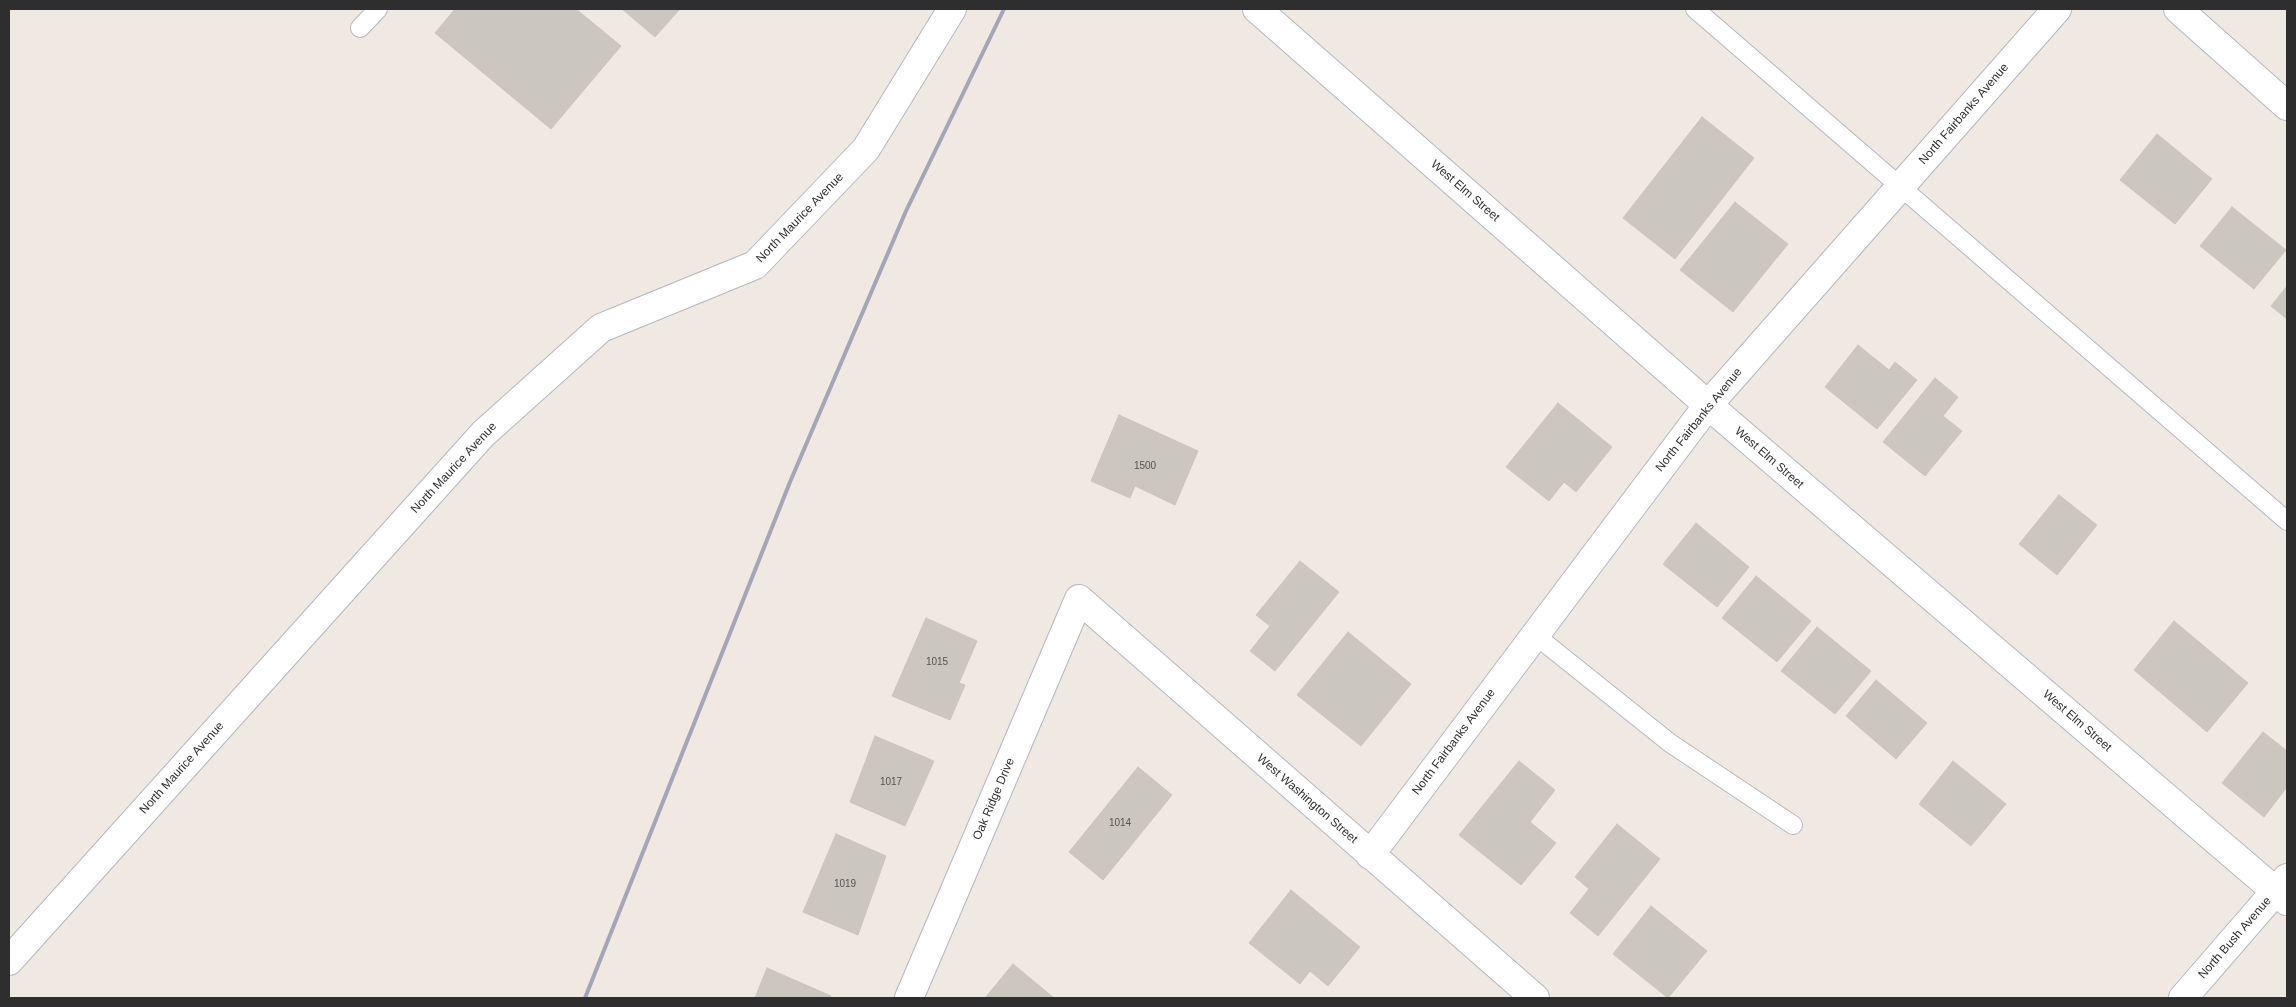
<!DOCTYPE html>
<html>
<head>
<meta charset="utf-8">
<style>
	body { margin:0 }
	#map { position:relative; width:2296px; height:1007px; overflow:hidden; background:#efe9e1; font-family:Helvetica,sans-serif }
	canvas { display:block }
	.frame { position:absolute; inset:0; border:10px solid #2e2e2e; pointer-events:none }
</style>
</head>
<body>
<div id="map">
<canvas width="2296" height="1007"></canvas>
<div class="frame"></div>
</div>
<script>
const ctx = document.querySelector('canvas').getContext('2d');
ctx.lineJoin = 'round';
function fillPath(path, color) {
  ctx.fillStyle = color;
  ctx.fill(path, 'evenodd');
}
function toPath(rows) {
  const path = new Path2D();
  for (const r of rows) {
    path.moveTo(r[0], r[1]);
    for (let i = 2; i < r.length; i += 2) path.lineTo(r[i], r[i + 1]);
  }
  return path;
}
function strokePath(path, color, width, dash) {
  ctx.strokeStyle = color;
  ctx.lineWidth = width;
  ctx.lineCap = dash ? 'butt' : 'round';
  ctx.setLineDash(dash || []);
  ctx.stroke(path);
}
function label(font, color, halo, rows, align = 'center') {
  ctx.font = font + ' Helvetica,sans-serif';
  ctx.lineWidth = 4.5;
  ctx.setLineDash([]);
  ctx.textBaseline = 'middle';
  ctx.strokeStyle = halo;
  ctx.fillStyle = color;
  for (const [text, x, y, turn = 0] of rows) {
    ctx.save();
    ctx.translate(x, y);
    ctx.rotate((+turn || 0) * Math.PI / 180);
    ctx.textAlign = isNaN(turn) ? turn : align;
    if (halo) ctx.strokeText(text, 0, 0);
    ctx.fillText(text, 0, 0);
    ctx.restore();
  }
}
const building = toPath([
	[455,9,576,9,621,46,551,129,435,33,455,9],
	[622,9,680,9,655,37,622,9],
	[1702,117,1754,158,1675,259,1623,218,1702,117],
	[2157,134,2212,179,2175,224,2120,180,2157,134],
	[1735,202,1788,244,1733,312,1680,270,1735,202],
	[2232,207,2286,250,2254,289,2200,246,2232,207],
	[2287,286,2287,319,2271,306,2287,286],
	[1858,345,1889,370,1895,362,1917,380,1877,429,1825,387,1858,345],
	[1935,378,1958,397,1943,416,1962,431,1925,476,1883,442,1935,378],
	[1558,403,1612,447,1576,492,1564,482,1549,501,1506,467,1558,403],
	[1119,415,1198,451,1175,505,1135,486,1130,498,1091,481,1119,415],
	[2059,495,2097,525,2057,575,2019,544,2059,495],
	[1696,523,1749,567,1717,607,1663,564,1696,523],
	[1300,561,1339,592,1275,671,1250,651,1270,626,1256,615,1300,561],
	[1756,576,1811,621,1777,662,1722,618,1756,576],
	[926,618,977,641,959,683,965,685,950,720,892,696,926,618],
	[2174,621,2248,683,2207,732,2134,670,2174,621],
	[1817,627,1871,671,1835,714,1781,671,1817,627],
	[1348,632,1411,684,1361,746,1297,695,1348,632],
	[1876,680,1927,723,1896,759,1846,716,1876,680],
	[2263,732,2287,751,2287,787,2264,817,2222,783,2263,732],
	[875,736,934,761,905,826,850,802,875,736],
	[1519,761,1555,790,1530,822,1556,843,1521,885,1459,835,1519,761],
	[1953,761,2006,804,1971,846,1919,804,1953,761],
	[1138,767,1172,795,1103,880,1069,852,1138,767],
	[1617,824,1660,859,1598,936,1570,913,1589,889,1575,877,1617,824],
	[836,834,886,856,858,935,803,912,836,834],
	[1291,890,1360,947,1328,986,1310,971,1300,984,1249,943,1291,890],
	[1651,906,1707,951,1668,998,1613,954,1651,906],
	[1013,964,1054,998,985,998,1013,964],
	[767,968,831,996,830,998,755,998,767,968]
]);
const service = toPath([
	[1695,9,2287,521],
	[360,28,378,9],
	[1535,635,1670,743,1793,825]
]);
const minor = toPath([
	[1257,9,1708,405,2287,901],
	[2178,9,2287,106],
	[1370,855,1708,405,2057,9],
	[9,961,483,434,601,328,755,265,866,149,952,9],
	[909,998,1079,599,1535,998],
	[2183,998,2287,878]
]);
const rail = toPath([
	[585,998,790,482,906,211,1004,9]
]);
const numberNames = [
	["1500",1145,466],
	["1015",937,662],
	["1017",891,782],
	["1014",1120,823],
	["1019",845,884]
];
const streetNames = [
	["North Fairbanks Avenue",1964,114,-49],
	["West Elm Street",1465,191,41],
	["North Maurice Avenue",800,218,-46],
	["North Fairbanks Avenue",1699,420,-51],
	["West Elm Street",1769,458,41],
	["North Maurice Avenue",454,468,-47],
	["West Elm Street",2077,721,41],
	["North Fairbanks Avenue",1454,742,-53],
	["North Maurice Avenue",182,768,-48],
	["Oak Ridge Drive",994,799,-67],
	["West Washington Street",1307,799,41],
	["North Bush Avenue",2235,938,-49]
];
fillPath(building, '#cbc7bf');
strokePath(building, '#cbc5ba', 1);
strokePath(service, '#b4b7c1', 20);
strokePath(minor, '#b4b7c1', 30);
strokePath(service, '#fff', 18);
strokePath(minor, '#fff', 28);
strokePath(rail, '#a3a6b8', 4);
label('10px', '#555452', null, numberNames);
label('12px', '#2e2e2e', '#fff', streetNames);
</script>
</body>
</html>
